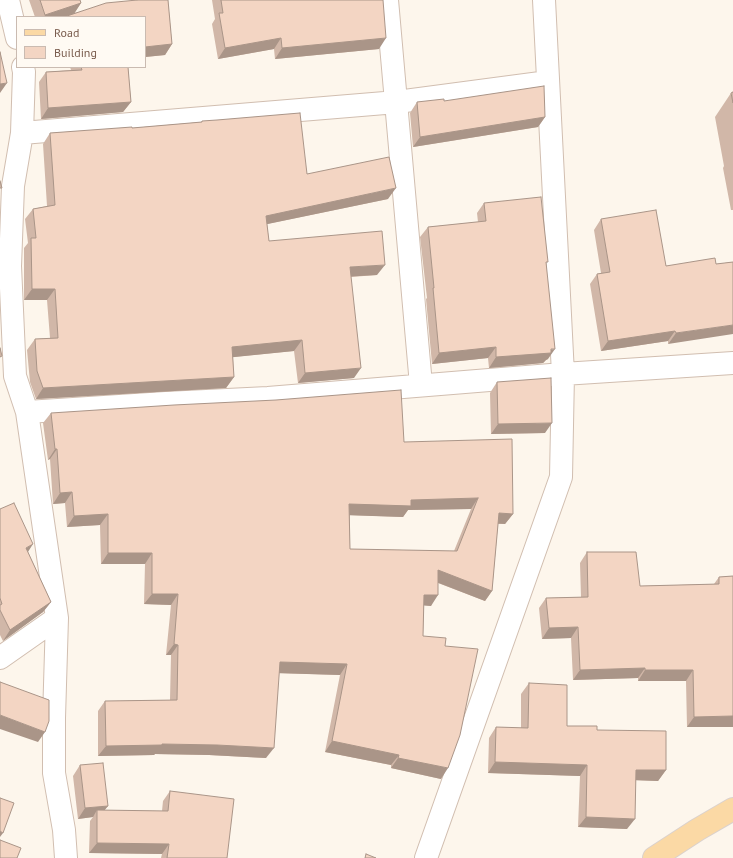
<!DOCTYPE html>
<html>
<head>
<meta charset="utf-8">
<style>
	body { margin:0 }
	#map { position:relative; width:733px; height:858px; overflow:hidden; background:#fdf6ec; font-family:"PT Sans",sans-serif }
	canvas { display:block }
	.legend { position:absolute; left:16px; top:16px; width:130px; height:52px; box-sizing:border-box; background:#fffaf3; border:1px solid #cabbb1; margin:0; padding:5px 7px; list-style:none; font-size:12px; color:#7a5c4d }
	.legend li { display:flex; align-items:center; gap:8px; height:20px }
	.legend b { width:20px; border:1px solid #cabbb1 }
</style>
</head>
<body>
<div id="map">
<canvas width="733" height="858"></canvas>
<ul class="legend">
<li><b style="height:5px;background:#fbd9a5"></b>Road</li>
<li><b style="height:11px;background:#f3d5c3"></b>Building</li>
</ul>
</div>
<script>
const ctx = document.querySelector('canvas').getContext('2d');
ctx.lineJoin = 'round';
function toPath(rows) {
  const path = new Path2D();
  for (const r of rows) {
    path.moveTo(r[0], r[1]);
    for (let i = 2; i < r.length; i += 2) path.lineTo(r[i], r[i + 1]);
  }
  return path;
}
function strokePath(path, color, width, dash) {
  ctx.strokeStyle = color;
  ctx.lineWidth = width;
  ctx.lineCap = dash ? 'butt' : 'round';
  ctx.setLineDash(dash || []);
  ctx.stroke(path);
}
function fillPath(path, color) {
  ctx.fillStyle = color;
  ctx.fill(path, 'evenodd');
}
const minor = toPath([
	[8,0,17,38],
	[387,0,421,385],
	[23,67,24,72,22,133,13,186,10,266,15,376,27,412,57,618,54,718,54,773,64,830,66,858],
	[22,133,397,102,548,82],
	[27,412,166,403,268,398,563,374,544,0],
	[0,658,57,618],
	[426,858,561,477,563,374,733,363]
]);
const major = toPath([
	[654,858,697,830,733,809]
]);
const wall = toPath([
	[29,0,80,0,81,3,74,13,131,1,131,0,168,0,172,44,165,55,145,57,145,17,35,17],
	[212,0,383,0,379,49,275,59,274,49,218,59,212,24,215,19],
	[70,67,128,67,131,102,123,112,41,119,39,82,46,72,71,70],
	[733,92,733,210,731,210,723,168,724,166,715,117,731,93],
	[444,101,545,117,538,127,413,147,410,113,417,102],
	[202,121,307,174,388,199,267,224,269,241,377,275,351,277,354,378,298,383,294,351,233,357,234,377,226,388,36,399,30,382,27,350,35,339,50,338,47,300,24,300,24,248,28,243,25,219,33,209,47,206,43,144,50,133,132,128,201,122],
	[484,203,546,264,548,359,546,360,543,363,489,368,488,358,432,364,426,299,427,298,420,237,428,227,478,222,477,213],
	[601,219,666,266,716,264,733,262,668,344,668,341,601,351,590,284,597,274,601,273,594,230],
	[497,382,545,433,491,434,490,393],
	[51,413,404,442,513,514,505,524,498,524,492,591,485,601,438,583,431,606,424,605,423,636,441,779,391,768,391,765,325,752,340,675,279,673,266,758,209,755,155,754,154,755,98,756,98,711,105,701,170,700,171,655,166,655,171,605,144,604,145,564,101,564,100,525,67,527,65,503,53,504,50,459,48,460,43,423],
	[471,509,454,551,350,549,350,515,403,517,408,510],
	[0,509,28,552,51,602,43,612,3,641,0,635],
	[587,552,640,586,714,584,719,577,733,576,733,727,687,727,686,681,638,681,638,678,573,680,571,638,542,639,539,608,546,598,581,597,580,563],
	[529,683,567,726,597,730,666,770,658,781,636,780,627,829,578,827,580,776,488,773,489,738,496,727,521,728,521,694],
	[80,765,108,806,104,810,162,811,163,801,170,791,227,858,161,858,162,854,89,853,90,821,93,817,78,819,73,776]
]);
const shadedWall = toPath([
	[81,3,74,14,64,17,44,17,45,15],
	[281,38,274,49,218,59,225,48],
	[386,38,379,49,275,59,282,48],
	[172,44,165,55,145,57,145,47],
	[7,83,0,93,0,84],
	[131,102,123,112,41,119,48,108],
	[545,117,538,127,413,147,420,137],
	[396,188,388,199,258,226,266,216],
	[385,265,377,275,342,277,350,267],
	[32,289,55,289,47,300,24,300],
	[733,325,733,334,668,344,676,333],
	[675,331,668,341,601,351,608,341],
	[302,340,294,351,225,358,232,347],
	[496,347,488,358,432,364,439,353],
	[555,349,548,359,546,360,543,363,489,368,496,357],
	[361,368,354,378,298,383,305,373],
	[234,377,226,388,36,399,43,388],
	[552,423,545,433,491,434,498,424],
	[55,449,57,449,50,459,48,460],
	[72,492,65,503,53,504,60,493],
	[478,498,471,509,408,510,403,517,342,515,349,504,411,500],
	[499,513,513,514,505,524,491,523],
	[108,514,100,525,67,527,74,516],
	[33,544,26,555,26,548],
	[108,553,152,553,145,564,101,564],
	[438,570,492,591,485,601,431,580],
	[152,594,178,594,171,605,144,604],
	[424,595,438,595,431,606,417,605],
	[51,602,43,612,3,641,10,630],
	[578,627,571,638,542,639,549,628],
	[174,644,178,645,171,655,166,655],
	[280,662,347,664,340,675,273,673],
	[645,668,638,678,573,680,580,670],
	[645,670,693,670,686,681,638,681],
	[0,715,45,732,38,742,0,729],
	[733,716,733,727,687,727,694,717],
	[332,741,399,755,391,765,325,752],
	[162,744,217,745,274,748,266,758,209,755,155,754,154,755,98,756,106,746],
	[398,758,448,768,441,779,391,768],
	[495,762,587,765,580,776,488,773],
	[636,770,666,770,658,781,629,780],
	[108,806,100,816,97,810,93,817,78,819,85,808],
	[586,817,635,819,627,829,578,827],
	[0,831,3,833,0,837],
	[97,843,169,844,162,854,89,853]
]);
const building = toPath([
	[40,0,80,0,81,3,45,15,40,0],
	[137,0,168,0,172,44,145,47,145,17,64,17,106,3,137,0],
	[221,0,383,0,386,38,282,48,281,38,225,48,219,13,223,13,221,0],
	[0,52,7,83,0,84,0,52],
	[81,67,128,67,131,102,48,108,46,72,82,70,81,67],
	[544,86,545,117,420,137,417,102,444,99,444,101,544,86],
	[733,92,733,103,731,93,733,92],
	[300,113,307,174,389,157,396,188,266,216,269,241,382,231,385,265,350,267,361,368,305,373,302,340,232,347,234,377,43,388,37,371,35,339,58,338,55,289,32,289,31,238,36,238,33,209,55,205,50,133,132,127,132,128,202,122,202,121,217,120,300,113],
	[0,181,2,188,0,188,0,181],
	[541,197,548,262,546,262,555,349,551,349,551,353,496,357,496,347,439,353,433,288,434,288,428,227,486,221,484,203,541,197],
	[656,210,666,266,715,258,716,264,733,262,733,325,676,333,675,331,608,341,597,274,610,272,601,219,656,210],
	[0,348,2,356,0,357,0,348],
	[551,378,552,423,498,424,497,382,551,378],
	[401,390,404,442,512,439,513,514,499,513,492,591,438,570,438,595,424,595,423,636,446,638,445,646,478,649,460,735,448,768,398,758,399,755,332,741,347,664,280,662,274,748,217,745,162,744,162,745,106,746,105,701,177,700,178,645,174,644,178,594,152,594,152,553,108,553,108,514,74,516,72,492,60,493,57,449,55,449,51,413,174,405,276,400,401,390],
	[478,498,457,551,350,549,349,504,411,506,411,500,478,498],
	[14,503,33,544,26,548,51,602,10,630,0,610,0,605,2,604,0,598,0,509,14,503],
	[587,552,636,552,640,586,719,584,719,577,733,576,733,716,694,717,693,670,645,670,645,668,580,670,578,627,549,628,546,598,588,597,587,552],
	[0,682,49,700,49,721,45,732,0,715,0,682],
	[529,683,567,685,567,726,597,726,597,730,666,731,666,770,636,770,635,819,586,817,587,765,495,762,496,727,528,728,529,683],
	[103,763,108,806,85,808,80,765,103,763],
	[170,791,234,799,227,858,167,858,169,844,97,843,97,810,168,811,170,791],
	[0,798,14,803,3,833,0,831,0,798],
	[0,840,21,848,17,858,0,858,0,840],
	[366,854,376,858,365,858,366,854]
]);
strokePath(minor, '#d1beb0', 24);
strokePath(major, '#dad1cd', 24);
strokePath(minor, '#fff', 22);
strokePath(major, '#fbd9a5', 22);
fillPath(wall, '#d1b7a8');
fillPath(shadedWall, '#aa9588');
fillPath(building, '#f3d5c3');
strokePath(building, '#aa9588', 1);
</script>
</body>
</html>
